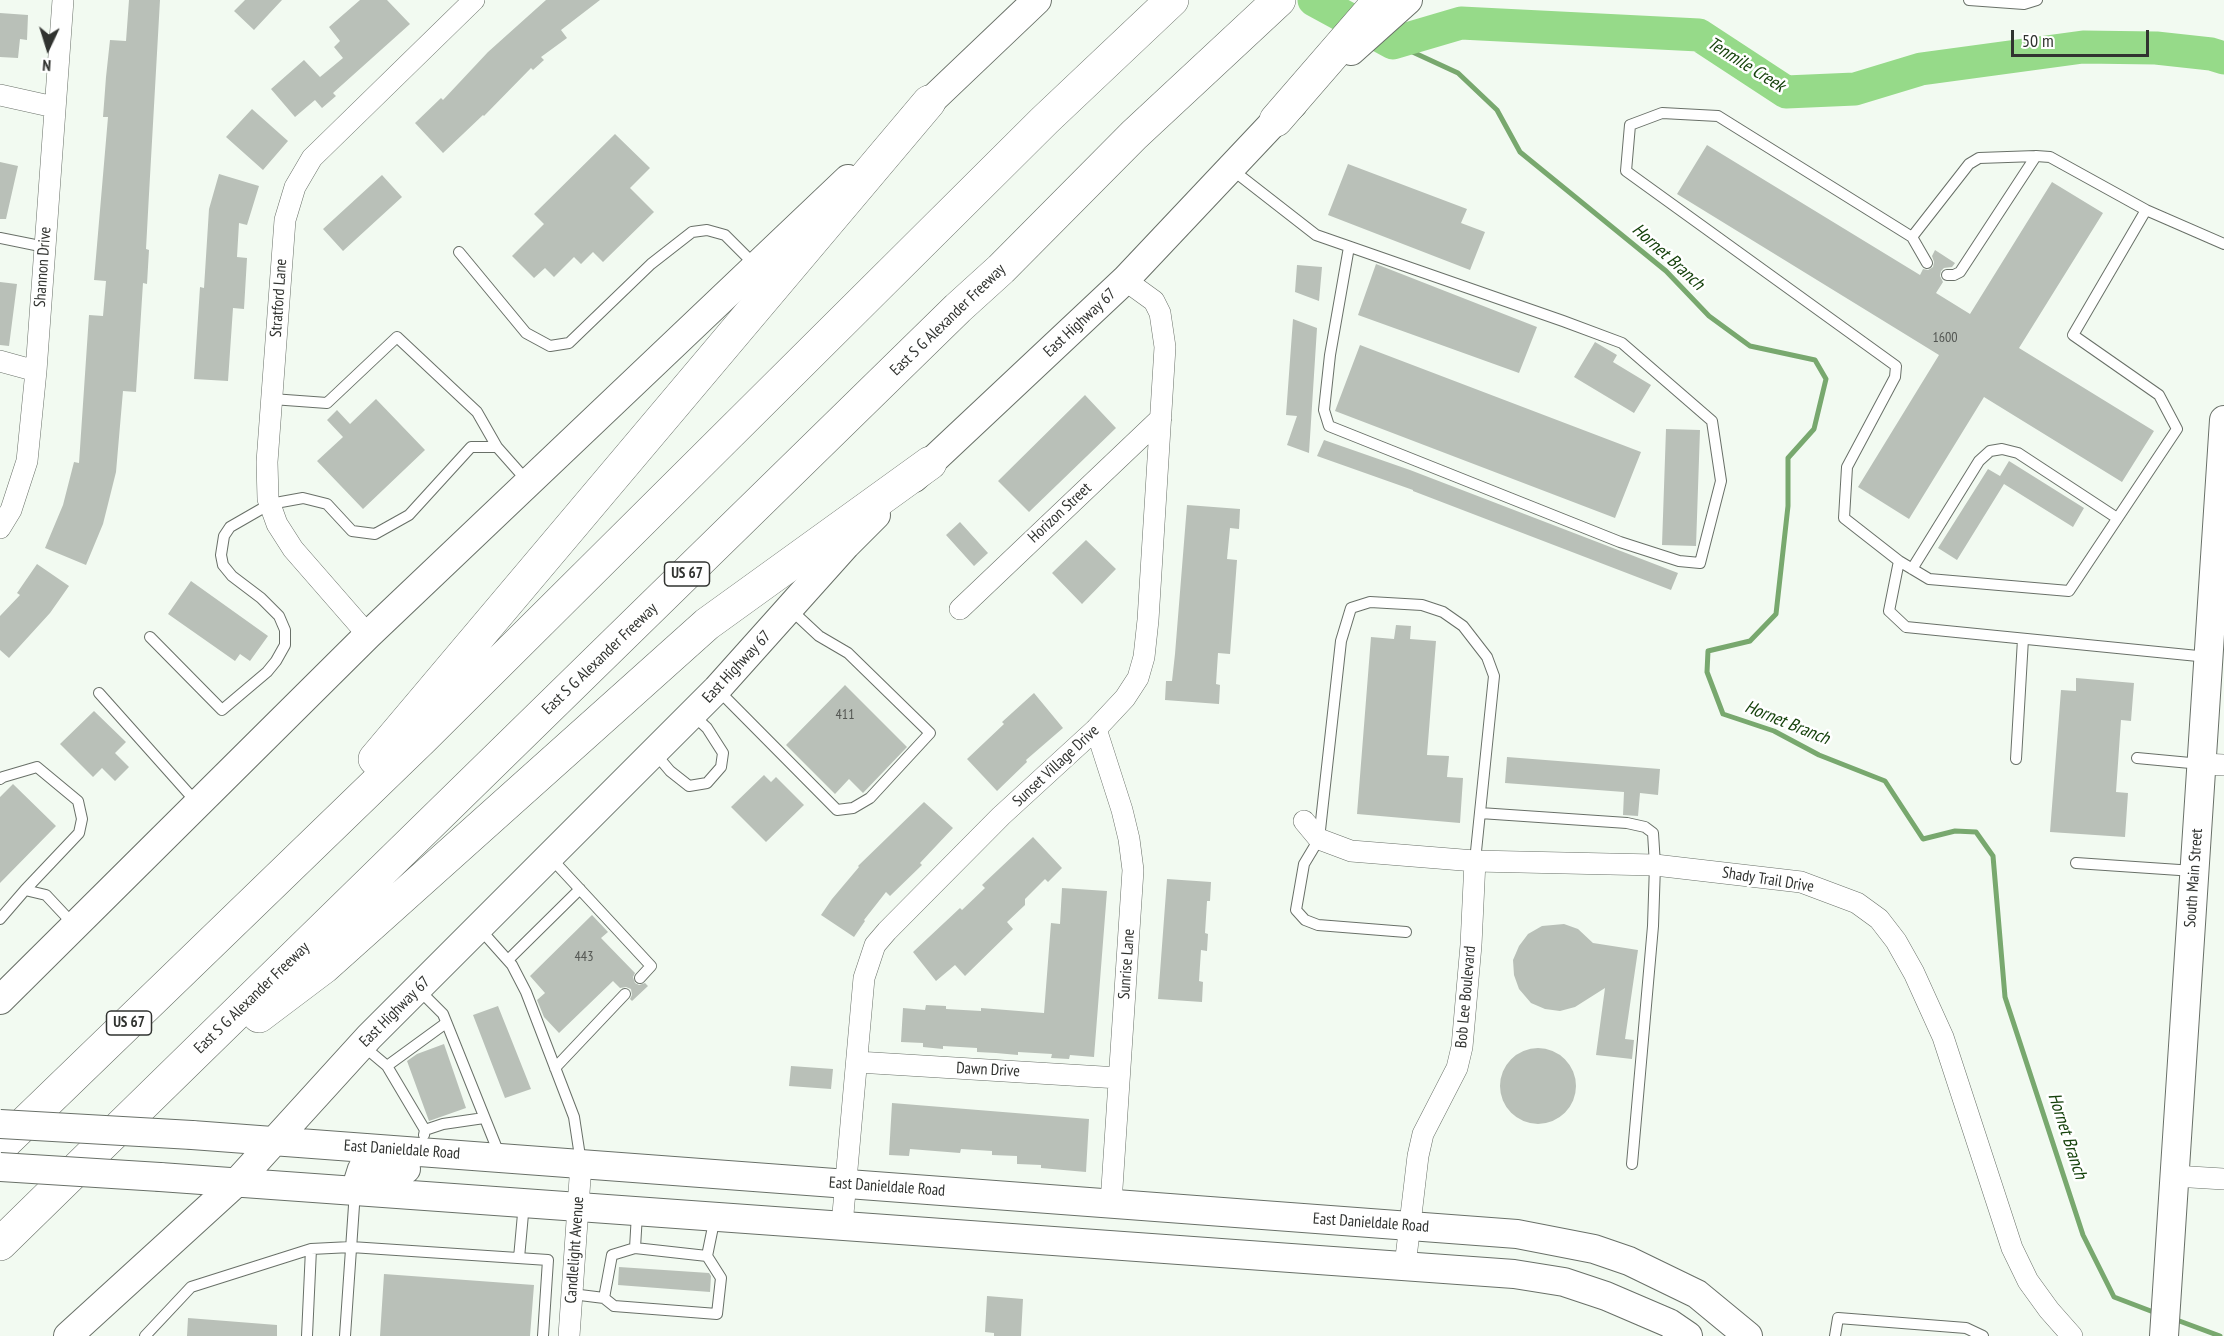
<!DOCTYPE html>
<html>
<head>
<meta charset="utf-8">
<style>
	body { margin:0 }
	#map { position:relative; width:2224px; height:1336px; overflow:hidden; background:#f2faf1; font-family:"PT Sans Narrow",sans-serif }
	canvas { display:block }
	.north { position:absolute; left:18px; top:18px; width:60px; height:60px; -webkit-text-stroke:4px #fff; paint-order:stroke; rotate:184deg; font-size:16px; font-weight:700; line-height:24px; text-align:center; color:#313330 }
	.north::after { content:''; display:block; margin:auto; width:21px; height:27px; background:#313330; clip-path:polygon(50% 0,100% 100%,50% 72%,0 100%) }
	.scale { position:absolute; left:2011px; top:30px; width:138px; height:27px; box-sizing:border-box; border:3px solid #313330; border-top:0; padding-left:8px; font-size:18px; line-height:21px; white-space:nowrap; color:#313330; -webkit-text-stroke:4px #fff; paint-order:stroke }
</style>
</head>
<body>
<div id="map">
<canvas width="2224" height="1336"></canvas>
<div class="north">N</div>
<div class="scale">50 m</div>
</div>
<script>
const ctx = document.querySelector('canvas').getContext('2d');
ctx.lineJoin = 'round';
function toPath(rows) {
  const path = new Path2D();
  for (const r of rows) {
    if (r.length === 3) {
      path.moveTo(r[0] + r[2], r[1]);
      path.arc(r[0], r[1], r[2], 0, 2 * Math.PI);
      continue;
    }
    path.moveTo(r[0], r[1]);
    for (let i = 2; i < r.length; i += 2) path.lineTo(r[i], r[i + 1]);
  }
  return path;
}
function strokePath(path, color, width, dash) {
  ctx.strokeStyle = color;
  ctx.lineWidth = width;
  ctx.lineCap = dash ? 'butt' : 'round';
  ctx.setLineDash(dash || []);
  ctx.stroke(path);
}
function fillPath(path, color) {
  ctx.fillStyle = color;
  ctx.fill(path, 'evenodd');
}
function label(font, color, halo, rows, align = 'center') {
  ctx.font = font + ' "PT Sans Narrow",sans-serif';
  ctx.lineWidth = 5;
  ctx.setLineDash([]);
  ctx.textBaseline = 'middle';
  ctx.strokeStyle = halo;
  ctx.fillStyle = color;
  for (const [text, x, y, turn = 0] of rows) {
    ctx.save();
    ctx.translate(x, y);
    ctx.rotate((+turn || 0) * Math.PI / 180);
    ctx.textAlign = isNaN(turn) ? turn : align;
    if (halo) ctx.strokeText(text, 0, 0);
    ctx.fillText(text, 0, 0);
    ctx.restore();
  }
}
const stream = toPath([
	[1393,43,1458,73,1497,110,1520,152,1666,271,1709,316,1750,346,1815,360,1826,379,1814,429,1788,458,1788,506,1776,614,1750,641,1708,651,1707,672,1723,714,1774,731,1819,755,1885,781,1923,839,1955,831,1976,832,1993,856,2005,997,2083,1235,2114,1297,2156,1313],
	[2174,1319,2220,1336]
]);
const river = toPath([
	[1314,0,1393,43,1461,23,1699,35,1786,92,1855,89,1921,69,2083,47,2156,48,2211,54,2224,58]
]);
const building = toPath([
	[129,0,160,0,149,194,146,249,149,250,147,284,143,283,136,392,123,391,116,472,103,524,86,565,45,548,63,505,74,462,79,463,89,315,103,316,106,281,94,280,108,117,103,117,106,77,110,40,126,41],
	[245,0,282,0,254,30,234,11],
	[360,0,387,0,410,24,333,93,336,96,322,108,315,100,295,117,271,89,304,60,320,77,343,58,334,47,340,41,329,27],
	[546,0,600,0,561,30,567,38,541,57,544,60,533,70,531,68,484,116,483,115,443,153,415,123,441,98,443,100,488,52],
	[0,13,28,15,27,40,20,39,18,58,0,57],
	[252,109,288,141,263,170,226,137],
	[615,134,650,168,630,188,654,212,603,262,593,252,581,264,574,257,554,277,545,268,534,278,512,256,544,224,534,214],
	[1707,145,1920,275,1923,269,1928,270,1933,267,1934,262,1932,256,1935,250,1955,263,1952,267,1944,268,1941,271,1940,276,1943,282,1936,293,1970,314,2052,182,2103,213,2019,348,2154,431,2122,482,1984,397,1909,519,1858,487,1939,355,1677,194],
	[0,162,18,166,6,219,0,219],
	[1348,164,1467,209,1461,223,1485,232,1470,270,1328,215],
	[219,174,259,186,247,225,239,223,237,257,247,258,244,309,233,308,228,381,194,379,200,287,204,288,209,209],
	[382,175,402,197,343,251,323,229],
	[1376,264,1537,327,1519,373,1358,315],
	[1297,265,1322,267,1319,301,1295,292],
	[0,282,17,284,9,346,0,345],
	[1293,319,1317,328,1309,453,1287,445,1297,416,1286,415],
	[1595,342,1617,355,1613,362,1651,385,1634,413,1574,377],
	[1360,345,1641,452,1615,518,1335,411],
	[1085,395,1116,428,1029,512,998,481],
	[376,399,425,450,363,509,317,461,343,437,327,420,337,410,350,424],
	[1666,429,1700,430,1696,546,1662,545],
	[1324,440,1410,470,1678,573,1671,590,1413,491,1413,490,1317,456],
	[2009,461,2084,508,2073,527,2004,484,1957,560,1938,548,1988,469,2000,476],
	[1187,505,1240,509,1239,529,1230,528,1227,559,1237,560,1230,654,1218,653,1216,684,1220,685,1219,704,1165,700,1166,681,1172,681,1175,654],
	[960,522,988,553,974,566,946,535],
	[1086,540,1116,569,1082,604,1052,573],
	[37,564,69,586,50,613,9,658,0,650,0,616,20,595,17,593],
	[191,581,268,636,250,661,240,654,235,661,168,614],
	[1396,625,1411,626,1410,639,1436,641,1427,755,1449,756,1447,777,1463,778,1460,823,1357,814,1371,637,1394,639],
	[2076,678,2134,683,2131,721,2121,720,2116,792,2128,793,2125,837,2050,832,2061,690,2076,691],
	[845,685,907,747,863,793,849,779,835,794,786,745],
	[1034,693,1063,728,1026,760,1027,762,997,791,967,759,1004,724,1002,722],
	[94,711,126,742,115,753,129,767,115,781,102,768,93,777,60,744],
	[1507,757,1660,769,1658,795,1640,793,1638,816,1623,815,1624,792,1505,783],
	[764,775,771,782,776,777,804,805,766,842,731,807],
	[13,784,56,826,0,883,0,797],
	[924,802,953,828,920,863,922,865,890,896,886,892,864,920,865,921,854,937,821,915,832,899,859,867,858,866],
	[1033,837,1062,868,1048,882,1045,879,1025,899,1025,905,1007,922,1013,929,965,976,955,965,936,981,913,952,960,908,962,910,985,888,982,885],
	[1167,879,1211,882,1210,901,1207,901,1205,933,1208,934,1207,951,1201,950,1199,981,1203,982,1202,1002,1158,999],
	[1062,888,1107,891,1094,1057,1070,1055,1069,1059,1051,1058,1052,1054,1018,1052,1018,1055,996,1053,977,1052,977,1048,943,1046,943,1049,923,1047,923,1043,901,1042,903,1008,925,1010,926,1005,946,1006,946,1009,981,1011,981,1008,1044,1013,1051,923,1060,924],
	[592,915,608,932,601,938,635,973,633,977,635,983,639,985,645,983,648,986,632,1001,630,999,632,995,631,989,626,987,620,988,613,981,559,1033,544,1017,537,1000,545,993,530,976],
	[1564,924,1578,929,1593,943,1638,950,1625,1039,1634,1040,1632,1059,1596,1055,1605,988,1575,1007,1560,1011,1545,1009,1531,1003,1519,989,1514,975,1513,960,1519,946,1528,934,1542,926],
	[498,1006,531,1089,505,1098,473,1015],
	[444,1044,466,1108,429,1121,407,1061,417,1054],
	[1538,1086,38],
	[791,1066,833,1069,831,1089,789,1086],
	[892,1103,1089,1119,1086,1172,1041,1168,1041,1165,1017,1164,1017,1156,992,1155,992,1151,961,1149,960,1153,910,1149,909,1156,889,1155],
	[619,1267,709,1273,711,1276,710,1292,618,1285],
	[384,1274,534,1285,530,1336,380,1336],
	[987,1296,1023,1299,1021,1336,994,1336,994,1333,985,1332],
	[188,1318,277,1325,277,1336,187,1336]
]);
const lane = toPath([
	[1969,0,2024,4,2037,0],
	[1230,168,1316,235,1563,321,1622,343,1712,421,1721,481,1700,563,1679,561,1620,542,1329,426,1324,410,1330,355,1349,247],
	[1912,237,1927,263],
	[0,238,45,247],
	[459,252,526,333,550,346,569,343,651,264,692,232,707,230,725,235,756,266],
	[1947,275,1954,275,1960,272,2036,156],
	[272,399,327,403,397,337,477,412,497,447],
	[1899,561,1929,579,2069,591,2177,429,2159,395,2073,335,2146,210],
	[1912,569,1979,461,1990,451,2002,449,2018,453,2117,518],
	[150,637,222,710,267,672,276,661,285,645,285,630,279,616,261,598,232,576,223,565,221,555,224,536,230,527,270,504,303,498,327,504,352,531,375,534,409,515,471,447,497,447,528,482],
	[2208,657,1906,627,1889,611,1899,561,1844,518,1847,467,1895,377,1896,366,1626,171,1630,125,1662,113,1718,116,1912,237,1969,164,1979,158,2036,156,2050,157,2146,210,2224,244],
	[717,689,837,810,853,808,870,798,930,733,848,653,819,636,790,609],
	[99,693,198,804],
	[654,752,670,771,689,786,707,783,721,767,723,753,707,728,692,714],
	[2137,758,2201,764],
	[2016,759,2023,639],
	[0,779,3,777,37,767,78,801,82,819,79,833,25,890],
	[1480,813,1627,823,1645,827,1653,833,1655,865,1653,926,1632,1164],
	[550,857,651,966,640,978],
	[2076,863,2194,871],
	[0,919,25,890,46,895,75,926],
	[479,928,512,965,526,992,574,1117,581,1163],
	[1406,932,1318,925,1305,920,1296,910,1304,864,1319,839,1341,641,1351,608,1370,602,1422,605,1443,612,1463,626,1487,657,1494,676,1475,861],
	[508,960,580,889],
	[418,989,443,1014,500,1156],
	[362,1045,387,1066,425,1130],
	[387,1066,446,1023],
	[555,1068,625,994],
	[424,1135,425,1130,443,1124,484,1118],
	[637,1214,635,1248,707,1256,715,1217],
	[635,1248,612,1255,604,1298,614,1306,717,1314,721,1278,707,1256],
	[519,1258,524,1203],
	[572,1294,604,1298],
	[145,1336,191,1287,311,1249,351,1247,548,1260,543,1336],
	[307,1336,311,1249],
	[345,1336,355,1191],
	[1835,1336,1838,1318,1966,1328,1983,1336]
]);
const street = toPath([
	[0,95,54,107],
	[0,361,36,371],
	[0,528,11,510,27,461,36,371,63,0],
	[960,609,1161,418],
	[368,635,293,549,277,524,268,499,267,462,285,220,295,187,312,158,474,0],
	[1096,729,1122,810,1129,839,1133,870,1111,1203],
	[2202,764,2224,765],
	[1304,821,1319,839,1351,851,1475,861,1655,865,1801,882,1857,903,1879,919,1896,941,1914,973,1943,1037,2012,1248,2028,1281,2049,1310,2072,1336],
	[857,1062,1119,1078],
	[2174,1176,2224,1179],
	[842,1225,864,978,875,945,887,931,1001,816,1096,729,1125,698,1138,678,1144,657,1148,620,1165,347,1160,313,1154,301,1125,280],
	[1405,1266,1418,1156,1423,1134,1457,1068,1462,1047,1471,945,1475,861],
	[569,1336,581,1164]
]);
const secondary = toPath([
	[1351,51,1408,0],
	[914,117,1037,0],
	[914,478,1125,280,1276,120,1293,104],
	[0,1000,368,635,848,179],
	[192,1135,1517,1234,1594,1249,1629,1261,1697,1294,1748,1336],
	[160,1177,1514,1274,1564,1282,1606,1296,1669,1323,1688,1336],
	[355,1191,362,1169,406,1169],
	[68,1336,237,1182,369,1037,717,689,846,545,876,515],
	[2164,1336,2224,420]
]);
const highway = toPath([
	[1276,120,1380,0],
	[375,759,929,102],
	[259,1016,324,967,707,624,930,463],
	[0,1147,422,739,1045,120,1172,0],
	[0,1244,958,308,1001,269,1134,135,1279,0]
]);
const secondaryBridge = toPath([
	[0,1124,192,1135],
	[0,1167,160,1177]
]);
const numberNames = [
	["1600",1945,338],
	["411",845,715],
	["443",584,957]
];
const shields = [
	[687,574,45],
	[129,1023,45]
];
const shieldNames = [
	["US 67",687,574],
	["US 67",129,1023]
];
const streetNames = [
	["Shannon Drive",43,267,-86],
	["Stratford Lane",279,298,-86],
	["East S G Alexander Freeway",948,320,-44],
	["East Highway 67",1080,323,-43],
	["Horizon Street",1060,513,-43],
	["East S G Alexander Freeway",600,659,-44],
	["East Highway 67",737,667,-47],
	["Sunset Village Drive",1056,766,-43],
	["South Main Street",2194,878,-86],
	["Shady Trail Drive",1768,880,9],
	["Sunrise Lane",1127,964,-86],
	["Bob Lee Boulevard",1466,997,-85],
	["East S G Alexander Freeway",252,998,-44],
	["East Highway 67",395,1012,-45],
	["Dawn Drive",988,1070,3],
	["East Danieldale Road",402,1150,4],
	["East Danieldale Road",887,1187,4],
	["East Danieldale Road",1371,1223,4],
	["Candlelight Avenue",575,1250,-86]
];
const waterNames = [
	["Tenmile Creek",1746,65,32],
	["Hornet Branch",1668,257,42],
	["Hornet Branch",1787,723,22],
	["Hornet Branch",2067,1136,72]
];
strokePath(stream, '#78a86e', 5);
strokePath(river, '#96da89', 33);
fillPath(building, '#b9c0b8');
strokePath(lane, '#697068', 12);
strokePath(street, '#697068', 22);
strokePath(secondary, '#697068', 30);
strokePath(highway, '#697068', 34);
strokePath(lane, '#fff', 10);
strokePath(street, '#fff', 21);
strokePath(secondary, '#fff', 28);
strokePath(highway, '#fff', 33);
strokePath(secondaryBridge, '#697068', 30, []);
strokePath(secondaryBridge, '#fff', 28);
label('14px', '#535652', null, numberNames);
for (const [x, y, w] of shields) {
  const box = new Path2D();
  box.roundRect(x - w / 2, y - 12, w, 24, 4.5);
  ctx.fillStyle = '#fff';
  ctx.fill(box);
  strokePath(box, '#313330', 1.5);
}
label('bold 15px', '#313330', null, shieldNames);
label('16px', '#313330', '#fff', streetNames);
label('italic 18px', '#16420c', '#fff', waterNames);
</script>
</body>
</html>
